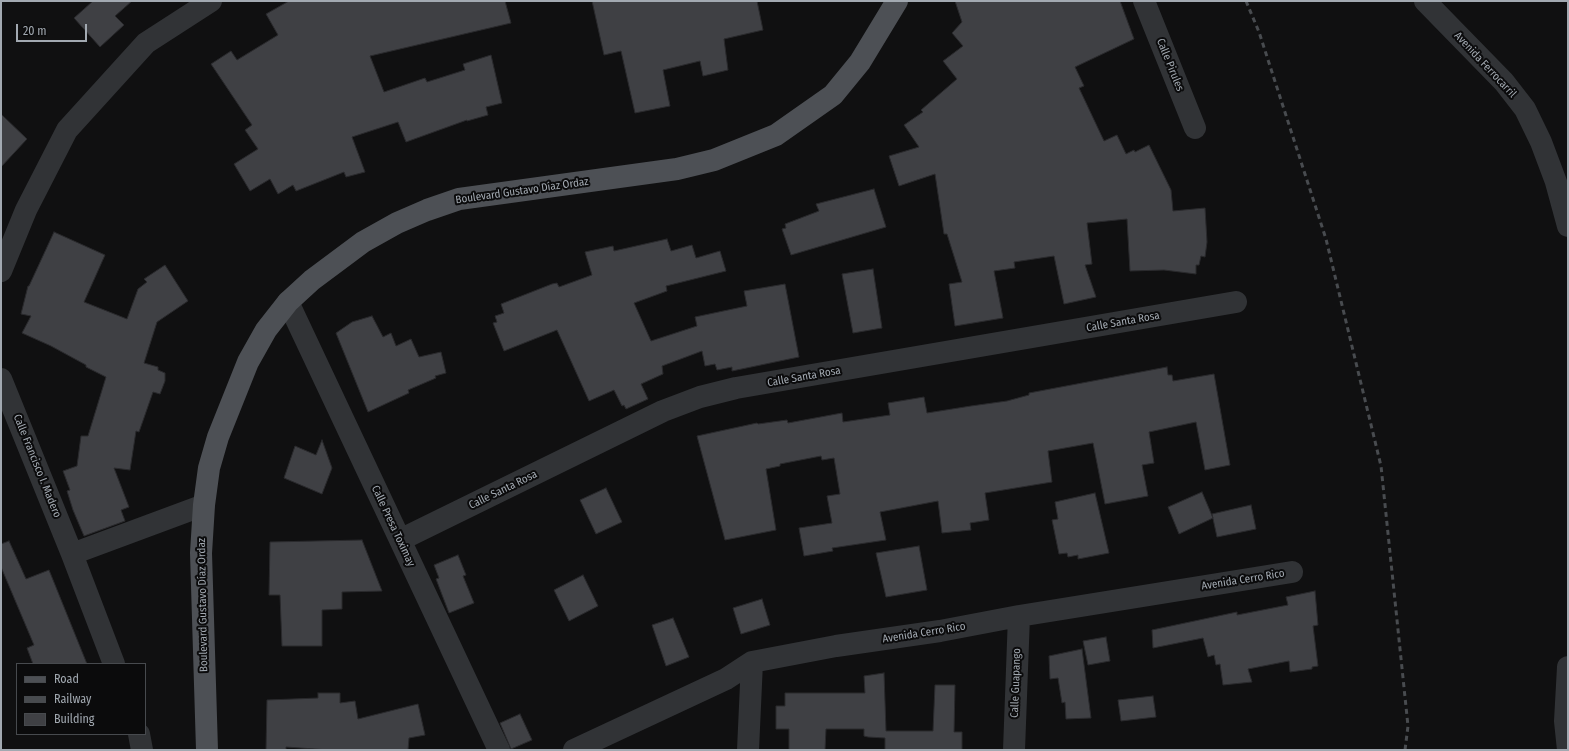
<!DOCTYPE html>
<html>
<head>
<meta charset="utf-8">
<style>
	body { margin:0 }
	#map { position:relative; width:1569px; height:751px; overflow:hidden; background:#101011; font-family:"Fira Sans Condensed",sans-serif }
	canvas { display:block }
	.frame { position:absolute; inset:0; border:2px solid #a2a9b1; pointer-events:none }
	.legend { position:absolute; left:16px; top:663px; width:130px; height:72px; box-sizing:border-box; background:#0b0b0c; border:1px solid #474a4e; margin:0; padding:5px 7px; list-style:none; font-size:12px; color:#a2a9b1 }
	.legend li { display:flex; align-items:center; gap:8px; height:20px }
	.legend b { width:20px; border:1px solid #474a4e }
	.scale { position:absolute; left:16px; top:24px; width:71px; height:18px; box-sizing:border-box; border:2px solid #a2a9b1; border-top:0; padding-left:5px; font-size:12px; line-height:14px; white-space:nowrap; color:#a2a9b1; -webkit-text-stroke:3px #0b0b0c; paint-order:stroke }
</style>
</head>
<body>
<div id="map">
<canvas width="1569" height="751"></canvas>
<div class="frame"></div>
<ul class="legend">
<li><b style="height:5px;background:#4d5055"></b>Road</li>
<li><b style="height:5px;background:#484b4f"></b>Railway</li>
<li><b style="height:11px;background:#3f4044"></b>Building</li>
</ul>
<div class="scale">20 m</div>
</div>
<script>
const ctx = document.querySelector('canvas').getContext('2d');
ctx.lineJoin = 'round';
function fillPath(path, color) {
  ctx.fillStyle = color;
  ctx.fill(path, 'evenodd');
}
function toPath(rows) {
  const path = new Path2D();
  for (const r of rows) {
    path.moveTo(r[0], r[1]);
    for (let i = 2; i < r.length; i += 2) path.lineTo(r[i], r[i + 1]);
  }
  return path;
}
function strokePath(path, color, width, dash) {
  ctx.strokeStyle = color;
  ctx.lineWidth = width;
  ctx.lineCap = dash ? 'butt' : 'round';
  ctx.setLineDash(dash || []);
  ctx.stroke(path);
}
function label(font, color, halo, rows, align = 'center') {
  ctx.font = font + ' "Fira Sans Condensed",sans-serif';
  ctx.lineWidth = 4;
  ctx.setLineDash([]);
  ctx.textBaseline = 'middle';
  ctx.strokeStyle = halo;
  ctx.fillStyle = color;
  for (const [text, x, y, turn = 0] of rows) {
    ctx.save();
    ctx.translate(x, y);
    ctx.rotate((+turn || 0) * Math.PI / 180);
    ctx.textAlign = isNaN(turn) ? turn : align;
    if (halo) ctx.strokeText(text, 0, 0);
    ctx.fillText(text, 0, 0);
    ctx.restore();
  }
}
const building = toPath([
	[93,1,132,1,115,16,124,25,100,47,74,18,93,1],
	[289,1,505,1,511,23,370,56,384,92,425,78,427,82,465,70,463,64,491,55,502,103,486,107,488,115,467,121,467,120,406,142,398,122,352,137,365,172,346,177,344,172,296,191,293,185,278,194,270,179,250,191,234,164,258,149,245,130,252,125,211,64,231,51,237,60,278,35,266,14,289,1],
	[592,1,757,1,763,30,724,39,728,70,703,76,700,61,663,70,670,106,635,113,621,51,604,55,592,1],
	[955,1,1120,1,1134,39,1075,67,1084,86,1079,88,1104,141,1117,135,1126,154,1134,150,1135,152,1149,145,1171,190,1173,211,1205,208,1207,242,1205,257,1201,256,1199,265,1196,265,1196,274,1164,270,1130,271,1127,219,1087,223,1092,264,1085,265,1096,297,1064,304,1054,256,1014,262,1015,268,994,271,1003,318,955,326,949,284,962,282,947,234,944,234,935,174,899,186,889,156,919,147,904,125,923,112,921,110,957,79,943,61,963,46,952,33,962,22,955,1],
	[1,114,27,139,1,167,1,114],
	[874,189,886,227,791,255,782,229,786,228,785,224,819,211,816,204,874,189],
	[54,232,105,255,84,302,127,319,138,289,147,282,144,279,165,265,188,301,157,322,144,363,158,367,158,370,165,373,165,381,160,394,153,392,139,432,136,431,130,470,114,468,129,507,121,510,125,521,84,536,73,510,67,491,70,490,63,471,77,466,81,436,88,436,106,377,86,367,86,365,51,346,22,333,31,316,21,314,28,286,29,286,54,232],
	[667,239,671,251,692,245,696,258,720,251,726,271,666,286,667,291,634,303,651,341,697,326,695,317,747,306,744,291,785,284,799,357,732,371,732,367,717,370,715,364,705,366,702,351,662,366,663,374,641,384,648,399,626,409,624,405,622,406,614,390,589,401,557,330,504,351,493,323,497,322,495,316,504,313,501,304,552,284,557,283,559,287,592,275,585,252,613,246,614,251,667,239],
	[873,269,882,328,853,333,842,274,873,269],
	[372,316,383,337,391,333,396,346,411,339,419,357,441,352,446,373,435,376,436,378,408,390,409,393,368,412,336,333,352,322,372,316],
	[1167,367,1168,375,1172,375,1173,381,1214,374,1230,465,1205,470,1196,422,1149,432,1154,463,1142,465,1148,496,1105,504,1093,443,1048,451,1052,482,985,493,989,520,970,523,971,530,942,533,938,501,880,512,886,540,832,548,833,551,804,556,799,528,832,523,827,496,840,494,834,458,822,460,821,456,780,464,780,466,766,469,776,530,725,540,697,436,757,423,758,424,787,420,788,423,842,413,843,422,890,415,888,403,924,397,927,413,971,406,1007,401,1029,395,1029,393,1167,367],
	[322,440,332,468,322,494,284,478,295,446,316,455,322,440],
	[606,488,622,522,596,534,580,500,606,488],
	[1202,492,1213,518,1179,534,1168,507,1202,492],
	[1095,493,1109,553,1078,559,1078,555,1068,557,1067,553,1059,554,1052,520,1058,519,1055,502,1095,493],
	[1251,505,1256,529,1217,537,1212,514,1251,505],
	[362,540,382,591,342,592,342,609,322,610,322,646,282,646,280,595,269,595,270,542,362,540],
	[9,541,26,579,49,570,87,664,33,664,27,648,34,645,1,567,1,544,9,541],
	[919,546,927,590,886,597,876,553,919,546],
	[458,555,466,575,463,576,474,603,449,613,436,579,439,578,434,565,458,555],
	[583,575,598,606,569,621,554,590,583,575],
	[1315,591,1318,625,1313,626,1318,666,1312,667,1312,669,1290,672,1289,661,1248,669,1252,682,1223,685,1220,664,1216,665,1214,655,1208,657,1203,638,1153,648,1152,630,1237,612,1237,615,1288,605,1286,597,1315,591],
	[762,599,770,625,741,634,733,608,762,599],
	[673,618,689,657,666,666,652,625,673,618],
	[1106,637,1110,661,1088,665,1083,641,1106,637],
	[1082,649,1091,718,1066,719,1065,702,1062,703,1058,678,1050,679,1049,656,1082,649],
	[884,673,886,731,933,731,935,685,955,685,954,732,962,732,962,750,885,750,885,738,868,737,864,736,864,729,826,729,825,750,789,750,789,729,776,729,776,706,785,706,785,693,865,693,864,676,884,673],
	[318,693,340,693,340,703,355,701,358,719,418,704,425,735,409,738,408,750,329,750,286,747,286,750,266,750,267,700,318,698,318,693],
	[1153,696,1156,717,1121,721,1118,700,1153,696],
	[520,714,532,740,511,749,500,723,520,714]
]);
const minor = toPath([
	[1144,1,1195,128],
	[1425,1,1504,82,1525,109,1541,142,1556,182,1568,226],
	[1,271,26,210,67,130,146,43,211,1],
	[288,302,499,750],
	[1,379,72,554,114,664],
	[400,540,663,411,700,397,736,388,1236,302],
	[72,554,204,505],
	[139,734,142,750],
	[574,750,726,679,752,662,836,646,940,631,1019,616,1292,572],
	[748,750,752,662],
	[1014,750,1019,616],
	[1568,750,1565,721,1568,667]
]);
const major = toPath([
	[207,750,201,553,204,505,209,468,218,437,248,362,266,330,288,302,312,280,363,242,397,223,427,210,459,199,677,169,714,160,776,135,833,95,860,62,897,1]
]);
const rail = toPath([
	[1246,1,1259,32,1326,239,1381,466,1408,726,1405,750]
]);
const streetNames = [
	["Calle Pirules",1170,65,68],
	["Avenida Ferrocarril",1485,65,47],
	["Boulevard Gustavo Díaz Ordaz",522,191,-8],
	["Calle Santa Rosa",1123,322,-10],
	["Calle Santa Rosa",804,377,-10],
	["Calle Francisco I. Madero",37,466,68],
	["Calle Santa Rosa",503,490,-26],
	["Calle Presa Toximay",393,526,65],
	["Avenida Cerro Rico",1243,580,-9],
	["Boulevard Gustavo Díaz Ordaz",203,605,-91],
	["Avenida Cerro Rico",924,633,-9],
	["Calle Guapango",1016,683,-88]
];
fillPath(building, '#3f4044');
strokePath(building, '#2a2a2d', 1);
strokePath(minor, '#313336', 22);
strokePath(major, '#4d5055', 22);
strokePath(rail, '#484b4f', 3, [5, 4]);
label('11px', '#a2a9b1', '#0b0b0c', streetNames);
</script>
</body>
</html>
